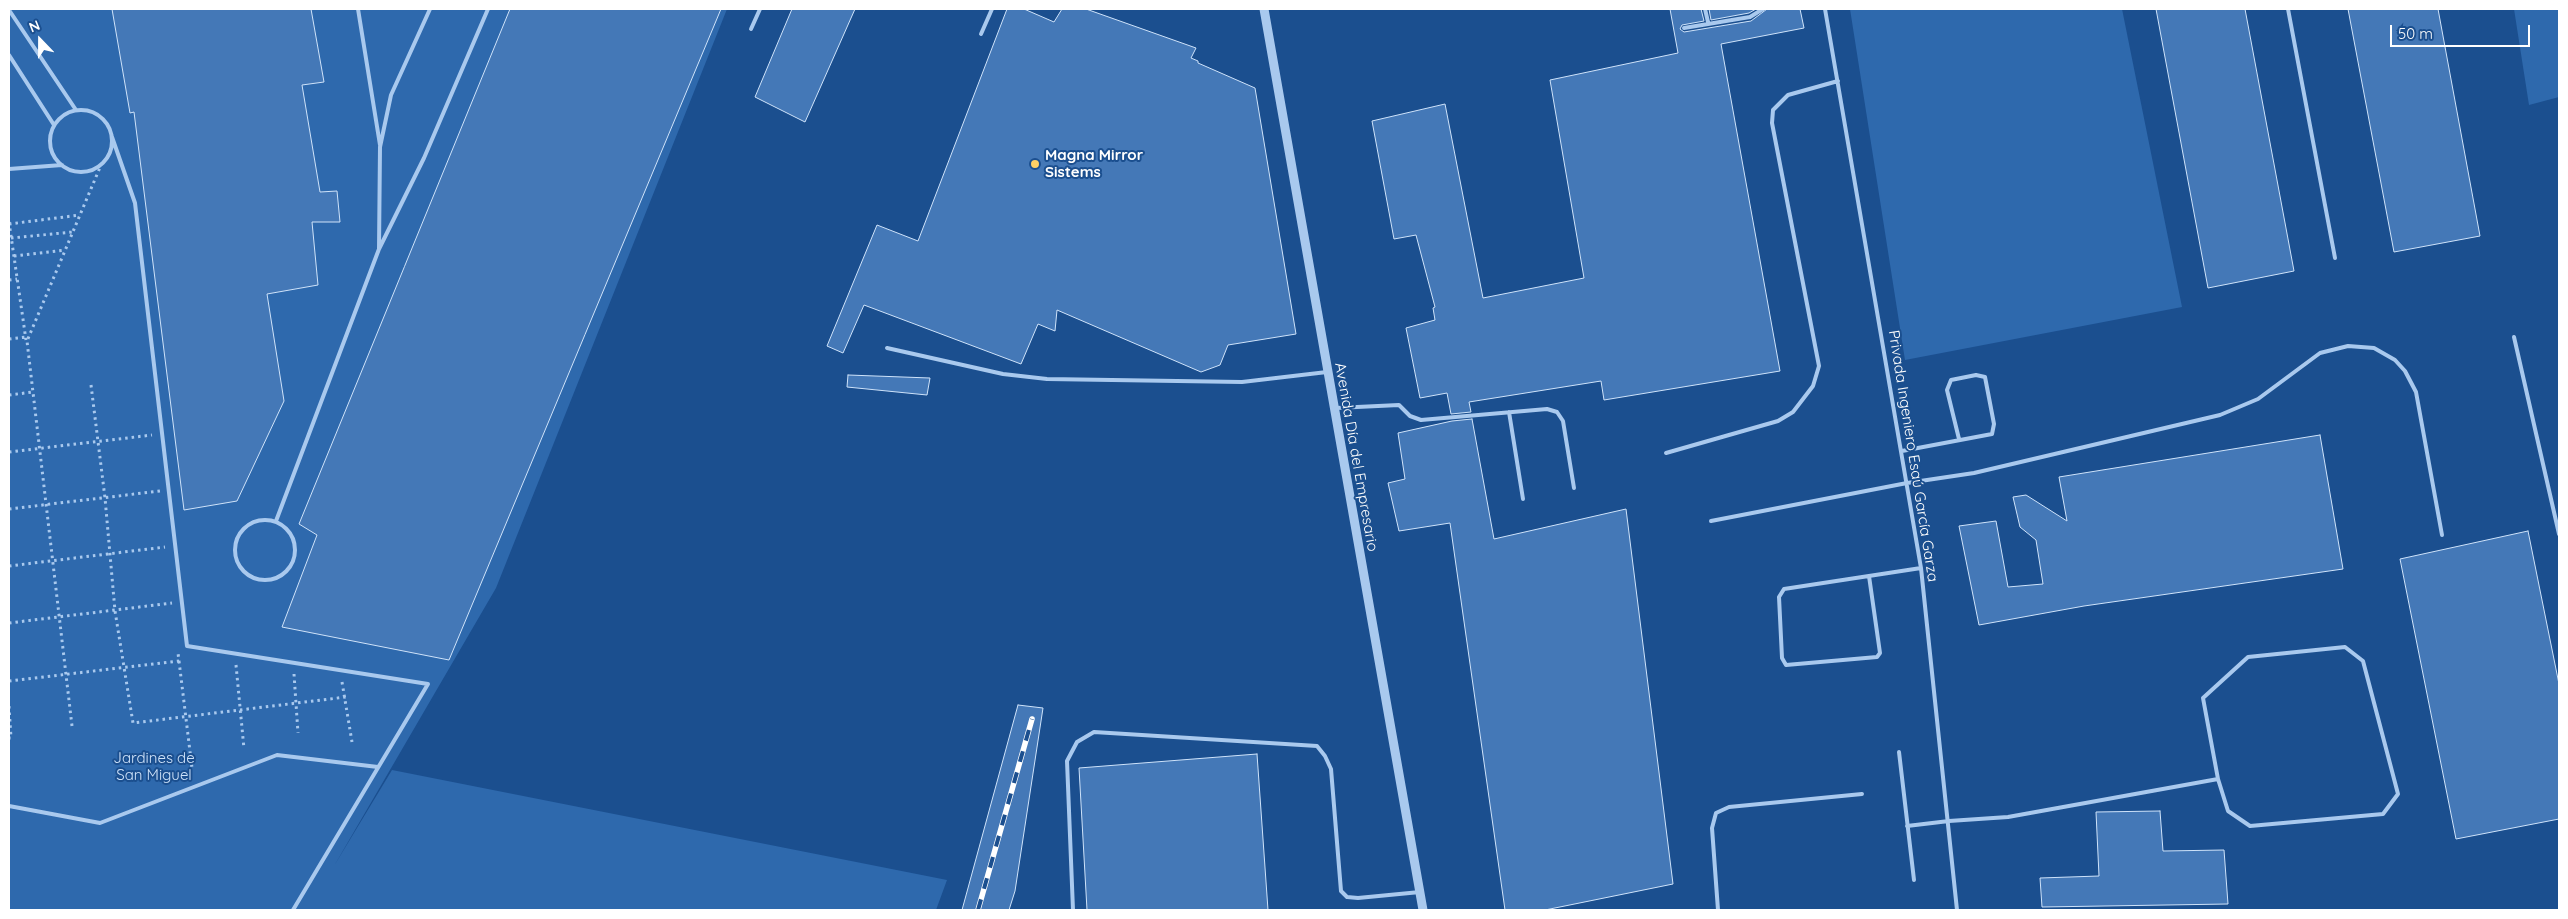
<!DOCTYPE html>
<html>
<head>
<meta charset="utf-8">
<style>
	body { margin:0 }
	#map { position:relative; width:2568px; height:919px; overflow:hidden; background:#1b4f8f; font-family:Quicksand,sans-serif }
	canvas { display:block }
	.frame { position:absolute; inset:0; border:10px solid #fff; pointer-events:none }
	.north { position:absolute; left:15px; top:15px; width:50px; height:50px; -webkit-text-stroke:4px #1b4f8f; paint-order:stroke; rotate:338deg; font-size:14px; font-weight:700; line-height:20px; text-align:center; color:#fff }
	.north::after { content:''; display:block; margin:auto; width:18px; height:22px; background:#fff; clip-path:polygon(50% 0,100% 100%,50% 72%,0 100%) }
	.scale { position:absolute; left:2390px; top:25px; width:140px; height:22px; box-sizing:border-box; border:2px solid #fff; border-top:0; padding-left:6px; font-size:15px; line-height:18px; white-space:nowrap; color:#fff; -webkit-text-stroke:4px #1b4f8f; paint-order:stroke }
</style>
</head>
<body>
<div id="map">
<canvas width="2568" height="919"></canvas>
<div class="frame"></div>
<div class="north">N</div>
<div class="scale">50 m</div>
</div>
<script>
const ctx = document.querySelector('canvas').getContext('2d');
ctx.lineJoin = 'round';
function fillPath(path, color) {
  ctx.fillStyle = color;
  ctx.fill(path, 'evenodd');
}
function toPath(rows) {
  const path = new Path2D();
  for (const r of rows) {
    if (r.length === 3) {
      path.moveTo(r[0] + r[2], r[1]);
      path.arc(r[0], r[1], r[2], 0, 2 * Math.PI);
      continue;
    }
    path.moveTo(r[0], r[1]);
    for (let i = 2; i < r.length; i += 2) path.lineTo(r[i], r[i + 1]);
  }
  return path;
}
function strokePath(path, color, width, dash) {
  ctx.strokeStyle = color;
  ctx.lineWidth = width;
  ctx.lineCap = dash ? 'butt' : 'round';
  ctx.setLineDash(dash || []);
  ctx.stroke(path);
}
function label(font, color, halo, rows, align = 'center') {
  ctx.font = font + ' Quicksand,sans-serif';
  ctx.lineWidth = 4;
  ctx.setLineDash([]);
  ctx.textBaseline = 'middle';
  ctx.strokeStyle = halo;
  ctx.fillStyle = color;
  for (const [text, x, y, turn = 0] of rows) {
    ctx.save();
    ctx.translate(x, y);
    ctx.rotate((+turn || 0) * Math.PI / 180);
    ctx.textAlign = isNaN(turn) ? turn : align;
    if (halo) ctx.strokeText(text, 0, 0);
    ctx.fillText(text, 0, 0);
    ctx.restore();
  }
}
const green = toPath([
	[9,9,727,9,496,588,334,866,392,770,947,880,936,910,9,910],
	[1850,9,2122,9,2182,307,1905,360],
	[2514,9,2559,9,2559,97,2529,105]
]);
const building = toPath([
	[112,9,311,9,324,82,302,85,320,192,337,191,340,222,312,222,318,285,267,294,284,401,237,501,184,510,134,112,130,113,112,9],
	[510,9,721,9,449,660,282,627,317,535,299,524,510,9],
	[792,9,855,9,805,122,755,97,792,9],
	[1007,9,1024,9,1054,22,1062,9,1086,9,1196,48,1191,58,1198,61,1198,63,1255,88,1296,334,1228,345,1220,365,1201,372,1057,310,1055,331,1038,324,1021,364,864,305,843,353,827,346,877,225,918,241,1007,9],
	[1670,9,1701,9,1704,21,1682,25,1680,29,1684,32,1751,21,1767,9,1800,9,1804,28,1721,44,1780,371,1604,400,1601,381,1469,402,1471,412,1451,414,1447,393,1420,398,1406,328,1435,320,1433,308,1435,307,1416,235,1394,239,1372,121,1445,104,1483,298,1584,278,1550,80,1678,53,1670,9],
	[1709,9,1756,9,1749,13,1711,20,1709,9],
	[2156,9,2245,9,2294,271,2208,288,2156,9],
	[2348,9,2438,9,2480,236,2394,252,2348,9],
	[848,375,930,378,927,395,847,387,848,375],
	[1472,419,1494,539,1626,509,1673,884,1545,910,1505,910,1450,523,1399,531,1388,483,1405,479,1398,433,1452,421,1472,419],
	[2320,435,2343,569,2084,606,1979,625,1959,526,1996,521,2008,587,2043,584,2036,540,2020,527,2013,497,2026,495,2067,521,2059,477,2320,435],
	[2528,531,2559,684,2559,819,2456,839,2400,559,2528,531],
	[1018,705,1043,708,1015,891,1009,910,962,910,1018,705],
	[1257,754,1268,910,1087,910,1079,768,1257,754],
	[2160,811,2163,851,2224,850,2228,904,2042,907,2040,878,2099,876,2096,812,2160,811]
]);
const path = toPath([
	[9,222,26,340],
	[9,224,80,215],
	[11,238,73,232],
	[14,256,65,250],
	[9,280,17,279],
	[9,339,26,337],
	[91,385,105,498,115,611,133,723,346,697],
	[9,395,33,392],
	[9,452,152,435],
	[9,509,160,491],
	[9,566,165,547],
	[9,623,172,603],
	[179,661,192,768],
	[236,665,244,749],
	[294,674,298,733],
	[9,681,179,661,178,653],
	[342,682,352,742],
	[9,706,11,738,9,738],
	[72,726,27,341,101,165]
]);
const service = toPath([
	[358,9,380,145],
	[430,9,391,95,380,147,379,249,424,158,488,9],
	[1705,9,1708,22],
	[1825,9,1921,568,1957,910],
	[2288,9,2335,258],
	[9,10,76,110],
	[1684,28,1750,17,1763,9],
	[751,29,760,9],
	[981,34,992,9],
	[9,55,54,125],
	[81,141,31],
	[112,137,135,203,187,646,428,684,293,910],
	[9,169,62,165],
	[2514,337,2559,534],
	[887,348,1003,374,1047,379,1242,382,1327,372],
	[1336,408,1399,405,1410,416,1421,420,1547,409,1557,412,1563,421,1574,488],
	[1509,412,1523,499],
	[1902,451,1992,434,1994,424,1985,377,1976,375,1951,380,1947,390,1959,439],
	[1666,453,1778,421,1793,412,1813,386,1819,366,1772,123,1773,110,1788,95,1838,81],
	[265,550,30],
	[276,521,379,249],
	[1711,521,1907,483,1974,473,2220,415,2258,399,2320,353,2348,346,2374,348,2395,360,2405,371,2416,392,2442,535],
	[1869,576,1880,653,1877,657,1786,665,1782,658,1779,597,1784,589,1921,568],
	[2345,647,2363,661,2398,794,2383,814,2250,826,2228,811,2218,779,2203,698,2248,657,2345,647],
	[1899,752,1914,880],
	[9,806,100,823,277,755,378,767],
	[1907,826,1949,821,2008,817,2218,779],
	[1073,910,1067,761,1077,742,1094,732,1317,746,1325,756,1331,769,1341,891,1347,897,1358,898,1420,892],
	[1718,910,1712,828,1716,813,1729,807,1862,794]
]);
const tertiary = toPath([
	[1264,9,1423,910]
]);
const rail = toPath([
	[978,910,1032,719]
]);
const markers = [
	[1035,164,5,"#ffd166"]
];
const poiNames = [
	["Magna Mirror",1045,155],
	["Sistems",1045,172]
];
const streetNames = [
	["Privada Ingeniero Esaú García Garza",1913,456,81],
	["Avenida Día del Empresario",1356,457,80]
];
const parkNames = [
	["Jardines de",154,758],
	["San Miguel",154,775]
];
fillPath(green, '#2e69ad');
fillPath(building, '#4478b7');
strokePath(building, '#cfe3fa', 1);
strokePath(path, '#a9c9ee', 3, [2.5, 4]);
strokePath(service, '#a9c9ee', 4);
strokePath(tertiary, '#a9c9ee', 9);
strokePath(rail, '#fff', 5.5);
strokePath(rail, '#1b4f8f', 4, [11]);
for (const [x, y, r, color] of markers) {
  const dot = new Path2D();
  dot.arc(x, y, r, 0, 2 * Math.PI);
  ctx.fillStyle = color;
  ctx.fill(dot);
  strokePath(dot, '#1b4f8f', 2);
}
label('bold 15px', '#fff', '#1b4f8f', poiNames, 'left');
label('15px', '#fff', '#1b4f8f', streetNames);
label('15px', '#cfe3fa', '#1b4f8f', parkNames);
</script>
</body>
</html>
